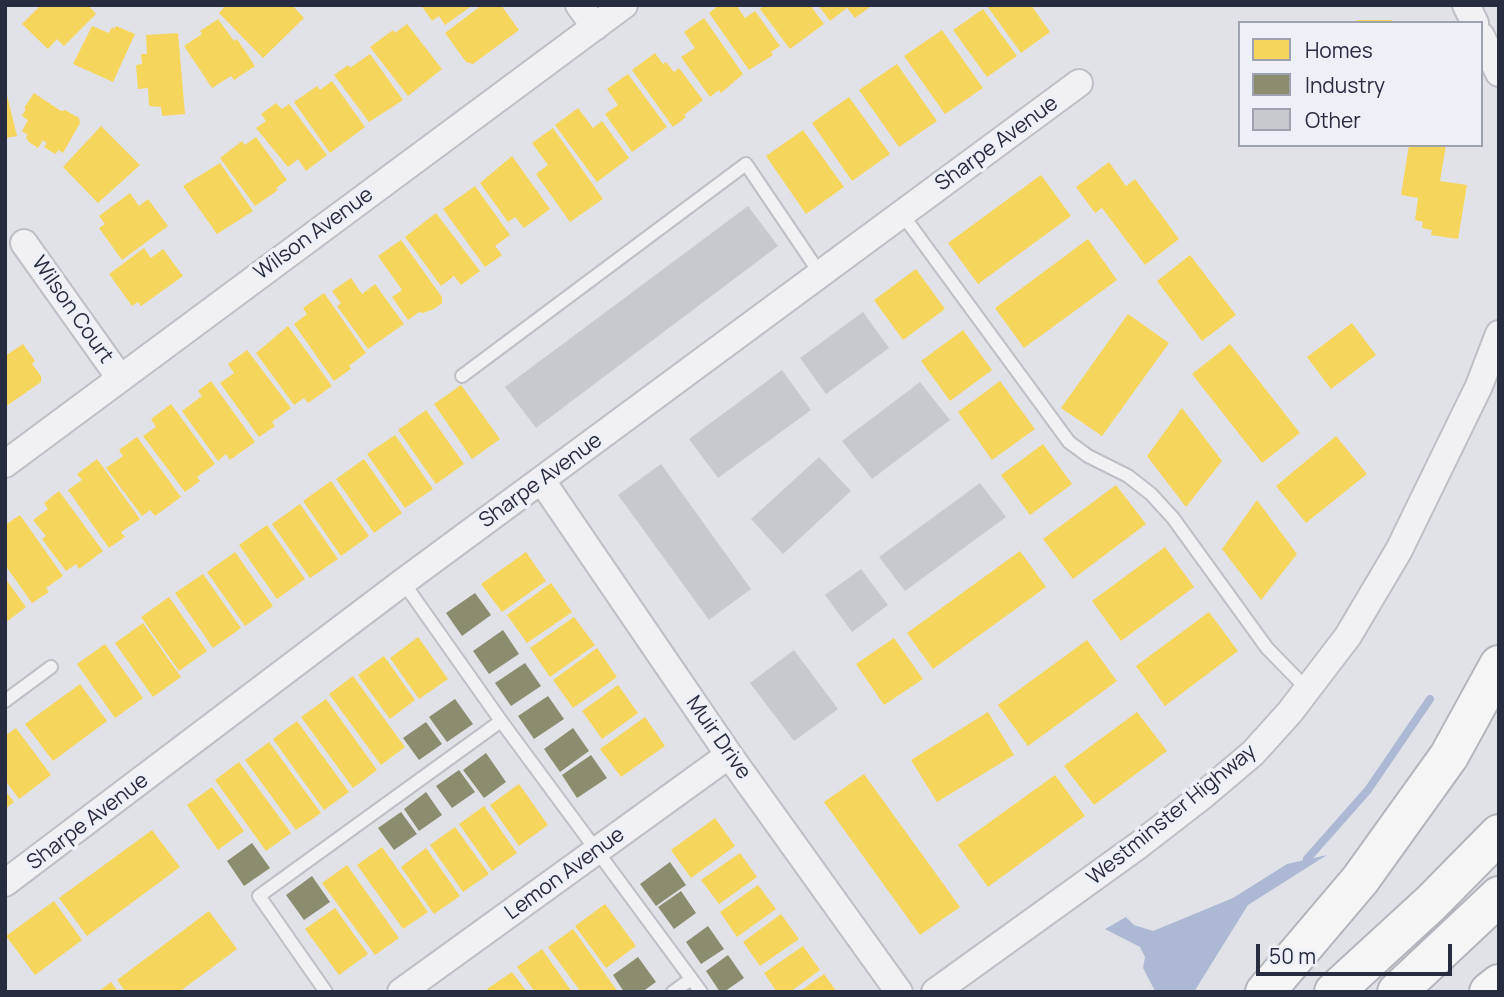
<!DOCTYPE html>
<html>
<head>
<meta charset="utf-8">
<style>
	body { margin:0 }
	#map { position:relative; width:1504px; height:997px; overflow:hidden; background:#e1e2e7; font-family:Manrope,sans-serif }
	canvas { display:block }
	.frame { position:absolute; inset:0; border:7px solid #272c41; pointer-events:none }
	.legend { position:absolute; left:1238px; top:21px; width:245px; height:126px; box-sizing:border-box; background:#eef0f7; border:2px solid #9ea2ae; margin:0; padding:9px 12px; list-style:none; font-size:21px; color:#272c41 }
	.legend li { display:flex; align-items:center; gap:14px; height:35px }
	.legend b { width:35px; border:2px solid #9ea2ae }
	.scale { position:absolute; left:1256px; top:944px; width:196px; height:32px; box-sizing:border-box; border:4px solid #272c41; border-top:0; padding-left:9px; font-size:21px; line-height:24px; white-space:nowrap; color:#272c41; -webkit-text-stroke:5px #eef0f7; paint-order:stroke }
</style>
</head>
<body>
<div id="map">
<canvas width="1504" height="997"></canvas>
<div class="frame"></div>
<ul class="legend">
<li><b style="height:19px;background:#f6d55c"></b>Homes</li>
<li><b style="height:19px;background:#8c8c6e"></b>Industry</li>
<li><b style="height:19px;background:#c8c9cf"></b>Other</li>
</ul>
<div class="scale">50 m</div>
</div>
<script>
const ctx = document.querySelector('canvas').getContext('2d');
ctx.lineJoin = 'round';
function fillPath(path, color) {
  ctx.fillStyle = color;
  ctx.fill(path, 'evenodd');
}
function toPath(rows) {
  const path = new Path2D();
  for (const r of rows) {
    path.moveTo(r[0], r[1]);
    for (let i = 2; i < r.length; i += 2) path.lineTo(r[i], r[i + 1]);
  }
  return path;
}
function strokePath(path, color, width, dash) {
  ctx.strokeStyle = color;
  ctx.lineWidth = width;
  ctx.lineCap = dash ? 'butt' : 'round';
  ctx.setLineDash(dash || []);
  ctx.stroke(path);
}
function label(font, color, halo, rows, align = 'center') {
  ctx.font = font + ' Manrope,sans-serif';
  ctx.lineWidth = 7;
  ctx.setLineDash([]);
  ctx.textBaseline = 'middle';
  ctx.strokeStyle = halo;
  ctx.fillStyle = color;
  for (const [text, x, y, turn = 0] of rows) {
    ctx.save();
    ctx.translate(x, y);
    ctx.rotate((+turn || 0) * Math.PI / 180);
    ctx.textAlign = isNaN(turn) ? turn : align;
    if (halo) ctx.strokeText(text, 0, 0);
    ctx.fillText(text, 0, 0);
    ctx.restore();
  }
}
const water = toPath([
	[1327,855,1248,905,1194,992,1155,991,1143,968,1145,957,1140,947,1105,929,1126,917,1134,925,1153,931,1233,898,1287,864]
]);
const homes = toPath([
	[41,5,88,5,96,14,64,46,57,39,48,49,22,24],
	[226,5,292,5,304,18,263,58,219,13],
	[421,5,473,5,445,25,439,16,432,21],
	[482,5,501,5,519,30,473,64,466,62,445,33],
	[719,5,736,5,745,18,755,11,780,46,771,52,773,55,749,70,709,13],
	[765,5,810,5,824,24,790,49,760,9],
	[818,5,868,5,870,7,855,18,847,8,830,21],
	[988,5,1031,5,1050,32,1021,53,987,6],
	[983,9,1017,56,987,77,953,30],
	[704,18,743,74,721,93,719,90,710,97,681,57,695,48,684,32],
	[218,19,234,41,237,39,255,66,234,80,231,76,212,88,184,46,202,34,200,31],
	[1357,20,1392,20,1392,23,1357,23],
	[407,24,442,69,408,96,370,47,393,30,395,33],
	[92,26,109,33,112,27,114,29,116,26,135,34,113,82,73,64],
	[942,30,983,88,945,114,904,56],
	[178,33,185,114,162,116,161,107,149,106,148,88,138,89,136,65,142,64,141,54,147,54,146,35],
	[655,53,663,64,666,62,674,72,679,68,703,100,684,115,686,117,673,127,632,70],
	[370,54,403,100,369,122,334,75,348,65,350,68],
	[897,64,937,121,899,147,859,90],
	[628,74,667,127,632,152,605,114,618,105,607,89],
	[332,81,365,127,330,153,294,102,317,86,320,90],
	[5,87,17,136,5,138],
	[34,93,61,111,65,110,79,118,80,123,63,153,59,150,55,154,44,147,47,143,43,140,38,148,30,143,26,138,28,135,22,131,28,120,22,116,26,109,24,108],
	[849,97,890,154,852,181,812,123],
	[276,103,282,109,289,104,327,155,306,171,298,159,288,167,256,128,266,121,261,114],
	[578,108,593,128,602,121,629,158,597,182,555,125],
	[101,126,140,165,98,203,63,167],
	[553,128,603,199,570,222,536,174,548,165,532,143],
	[803,130,844,187,806,214,766,156],
	[256,137,287,180,276,188,278,190,255,206,220,158,242,141,245,145],
	[1409,145,1446,145,1440,181,1467,185,1458,239,1431,235,1432,230,1422,228,1423,222,1415,220,1418,198,1401,195],
	[512,156,550,209,524,228,515,217,508,222,480,183],
	[1109,162,1126,186,1135,179,1179,239,1145,265,1102,208,1095,213,1076,187],
	[220,163,253,211,217,234,183,186],
	[1041,175,1071,216,978,284,948,243],
	[475,186,510,235,495,246,502,255,485,267,443,209],
	[130,193,139,206,148,199,168,226,122,260,99,228,105,224,99,216],
	[436,213,480,271,461,285,454,276,441,286,405,237],
	[1088,239,1117,280,1024,348,995,308],
	[401,240,442,297,442,303,434,309,423,313,419,312,408,320,392,297,402,290,378,256],
	[144,248,151,258,163,249,183,276,141,306,138,302,132,306,109,274],
	[1190,255,1236,315,1202,341,1157,281],
	[916,269,945,309,903,340,874,300],
	[351,278,362,294,375,284,404,324,368,349,337,306,341,303,332,291],
	[324,293,366,353,349,366,351,369,334,381,294,324,307,314,303,308],
	[1128,314,1169,343,1102,436,1061,408],
	[1352,323,1376,355,1331,389,1307,357],
	[288,326,332,386,308,403,304,398,294,405,256,353],
	[963,330,992,370,950,401,921,361],
	[23,344,35,361,32,364,41,376,41,382,5,407,5,356],
	[1230,344,1300,433,1262,463,1192,374],
	[247,350,291,408,272,422,275,426,259,437,220,383,234,373,228,364],
	[211,381,255,442,230,460,226,454,218,461,182,411,202,396,198,391],
	[1000,381,1035,429,992,460,958,412],
	[461,385,500,439,472,459,434,404],
	[171,404,215,464,197,477,200,481,185,492,143,436,156,427,151,419],
	[1182,408,1222,461,1186,507,1147,456],
	[426,410,464,464,436,484,398,430],
	[395,435,433,489,405,508,367,454],
	[1336,436,1367,474,1306,523,1276,486],
	[137,437,181,497,155,516,150,510,142,516,106,468,123,456,119,450],
	[1043,444,1072,484,1030,515,1001,475],
	[97,459,140,519,121,532,125,537,109,548,68,490,82,480,77,474],
	[364,459,402,513,374,533,336,479],
	[331,481,369,536,341,556,303,501],
	[1116,485,1146,524,1073,579,1043,539],
	[59,491,103,551,79,569,76,564,66,571,42,539,46,536,33,520,48,509,44,503],
	[1257,500,1297,554,1261,600,1222,549],
	[300,504,338,559,310,578,272,524],
	[20,515,63,576,46,588,49,592,32,603,5,565,7,536,5,525],
	[267,525,305,579,277,599,239,545],
	[1165,547,1194,587,1121,641,1092,601],
	[1020,551,1046,587,933,669,907,633],
	[235,552,273,606,245,626,207,572],
	[526,552,546,581,502,612,481,584],
	[203,574,241,628,213,648,175,593],
	[5,578,26,607,5,623],
	[551,583,572,612,527,643,507,615],
	[169,597,207,651,179,671,141,617],
	[1209,612,1238,651,1165,706,1136,666],
	[574,617,595,645,550,677,530,648],
	[143,623,181,677,153,697,115,643],
	[418,637,448,679,419,699,390,658],
	[894,638,923,679,884,705,856,664],
	[1087,640,1117,681,1028,746,998,705],
	[105,644,143,698,115,718,77,664],
	[597,648,617,677,573,708,553,680],
	[384,656,415,700,390,719,358,675],
	[353,676,405,747,381,765,329,694],
	[80,684,107,721,53,761,25,724],
	[618,685,638,713,602,739,582,711],
	[326,699,377,770,353,788,301,717],
	[988,712,1014,755,937,802,911,760],
	[1137,712,1167,751,1094,805,1064,766],
	[645,717,665,746,621,777,600,749],
	[297,721,349,792,324,810,273,739],
	[16,728,51,775,19,799,5,780,5,736],
	[269,742,321,813,296,830,245,760],
	[239,762,291,833,266,851,215,780],
	[864,774,960,907,920,935,824,802],
	[1055,775,1085,816,988,887,958,845],
	[519,784,548,825,519,846,490,805],
	[212,787,244,831,218,850,187,805],
	[5,790,14,802,5,809],
	[484,806,517,853,492,871,459,824],
	[715,818,735,846,691,878,671,850],
	[455,827,489,874,463,892,430,845],
	[152,830,180,867,87,936,59,898],
	[382,847,428,912,403,929,357,865],
	[426,848,460,896,434,914,401,867],
	[740,853,757,877,719,904,701,880],
	[347,865,399,938,375,955,322,883],
	[758,885,776,909,737,937,720,912],
	[54,901,82,940,35,975,6,936],
	[605,904,636,946,606,968,575,926],
	[335,908,368,954,339,975,305,929],
	[209,911,237,949,179,992,126,992,117,980],
	[781,914,799,939,760,966,743,942],
	[573,929,618,992,581,992,548,947],
	[803,946,820,970,790,992,777,992,764,973],
	[542,949,572,992,535,992,517,967],
	[512,972,527,992,489,992,487,989],
	[824,974,837,992,799,992],
	[111,982,118,992,98,992]
]);
const industry = toPath([
	[475,593,491,615,462,636,446,613],
	[503,630,519,654,489,674,473,651],
	[525,663,541,686,511,706,495,683],
	[548,696,564,719,534,739,518,716],
	[455,699,473,724,447,742,429,717],
	[426,722,442,744,419,760,403,738],
	[573,728,589,751,560,772,544,749],
	[486,753,506,782,484,798,463,770],
	[591,755,607,778,577,798,562,775],
	[459,770,475,792,452,808,436,786],
	[426,792,442,815,419,831,404,809],
	[401,812,417,834,394,850,378,828],
	[252,843,270,868,244,886,227,861],
	[670,862,686,885,656,906,640,884],
	[312,876,330,902,304,920,286,895],
	[681,891,696,913,674,929,658,907],
	[708,926,724,949,701,964,686,942],
	[728,955,744,978,724,992,720,992,706,971],
	[638,957,656,982,642,992,624,992,613,975]
]);
const stream = toPath([
	[1307,859,1368,790,1430,699]
]);
const building = toPath([
	[748,206,778,246,536,428,505,387],
	[863,312,889,348,826,394,800,358],
	[782,370,811,410,718,478,689,439],
	[920,382,950,420,872,479,842,441],
	[819,457,851,491,783,554,751,519],
	[661,464,751,589,709,620,618,495],
	[980,483,1006,517,905,591,879,557],
	[861,569,888,605,852,632,825,595],
	[794,650,838,709,794,741,750,683]
]);
const service = toPath([
	[902,214,1069,442,1088,456,1128,476,1151,494,1173,518,1267,648,1307,689],
	[462,376,746,164,821,275],
	[403,582,501,721,701,992],
	[5,701,51,667],
	[326,992,259,896,501,721],
	[673,992,691,979]
]);
const minor = toPath([
	[579,5,595,27],
	[1466,5,1475,23],
	[1481,36,1499,73],
	[24,243,120,378],
	[5,464,624,5],
	[542,481,729,755,899,992],
	[5,883,403,582,1079,83],
	[401,992,729,755],
	[935,992,1139,845,1201,797,1253,753,1290,712,1348,636,1399,550,1479,386,1499,334]
]);
const motorway = toPath([
	[1265,992,1360,880,1449,756,1499,665],
	[1334,992,1431,903,1499,834],
	[1397,992,1499,896],
	[1489,992,1499,984]
]);
const streetNames = [
	["Sharpe Avenue",997,144,-36],
	["Wilson Avenue",314,234,-36],
	["Wilson Court",72,310,55],
	["Sharpe Avenue",541,481,-36],
	["Muir Drive",718,738,55],
	["Westminster Highway",1172,815,-39],
	["Sharpe Avenue",88,822,-37],
	["Lemon Avenue",565,874,-36]
];
fillPath(water, '#adb9d4');
fillPath(homes, '#f6d55c');
fillPath(industry, '#8c8c6e');
strokePath(stream, '#adb9d4', 8);
fillPath(building, '#c8c9cf');
strokePath(service, '#bebfc5', 16);
strokePath(minor, '#bebfc5', 30);
strokePath(motorway, '#b3b5bc', 42);
strokePath(service, '#f1f1f3', 12);
strokePath(minor, '#f1f1f3', 26);
strokePath(motorway, '#f5f5f6', 38);
label('21px', '#272c41', '#eef0f7', streetNames);
</script>
</body>
</html>
